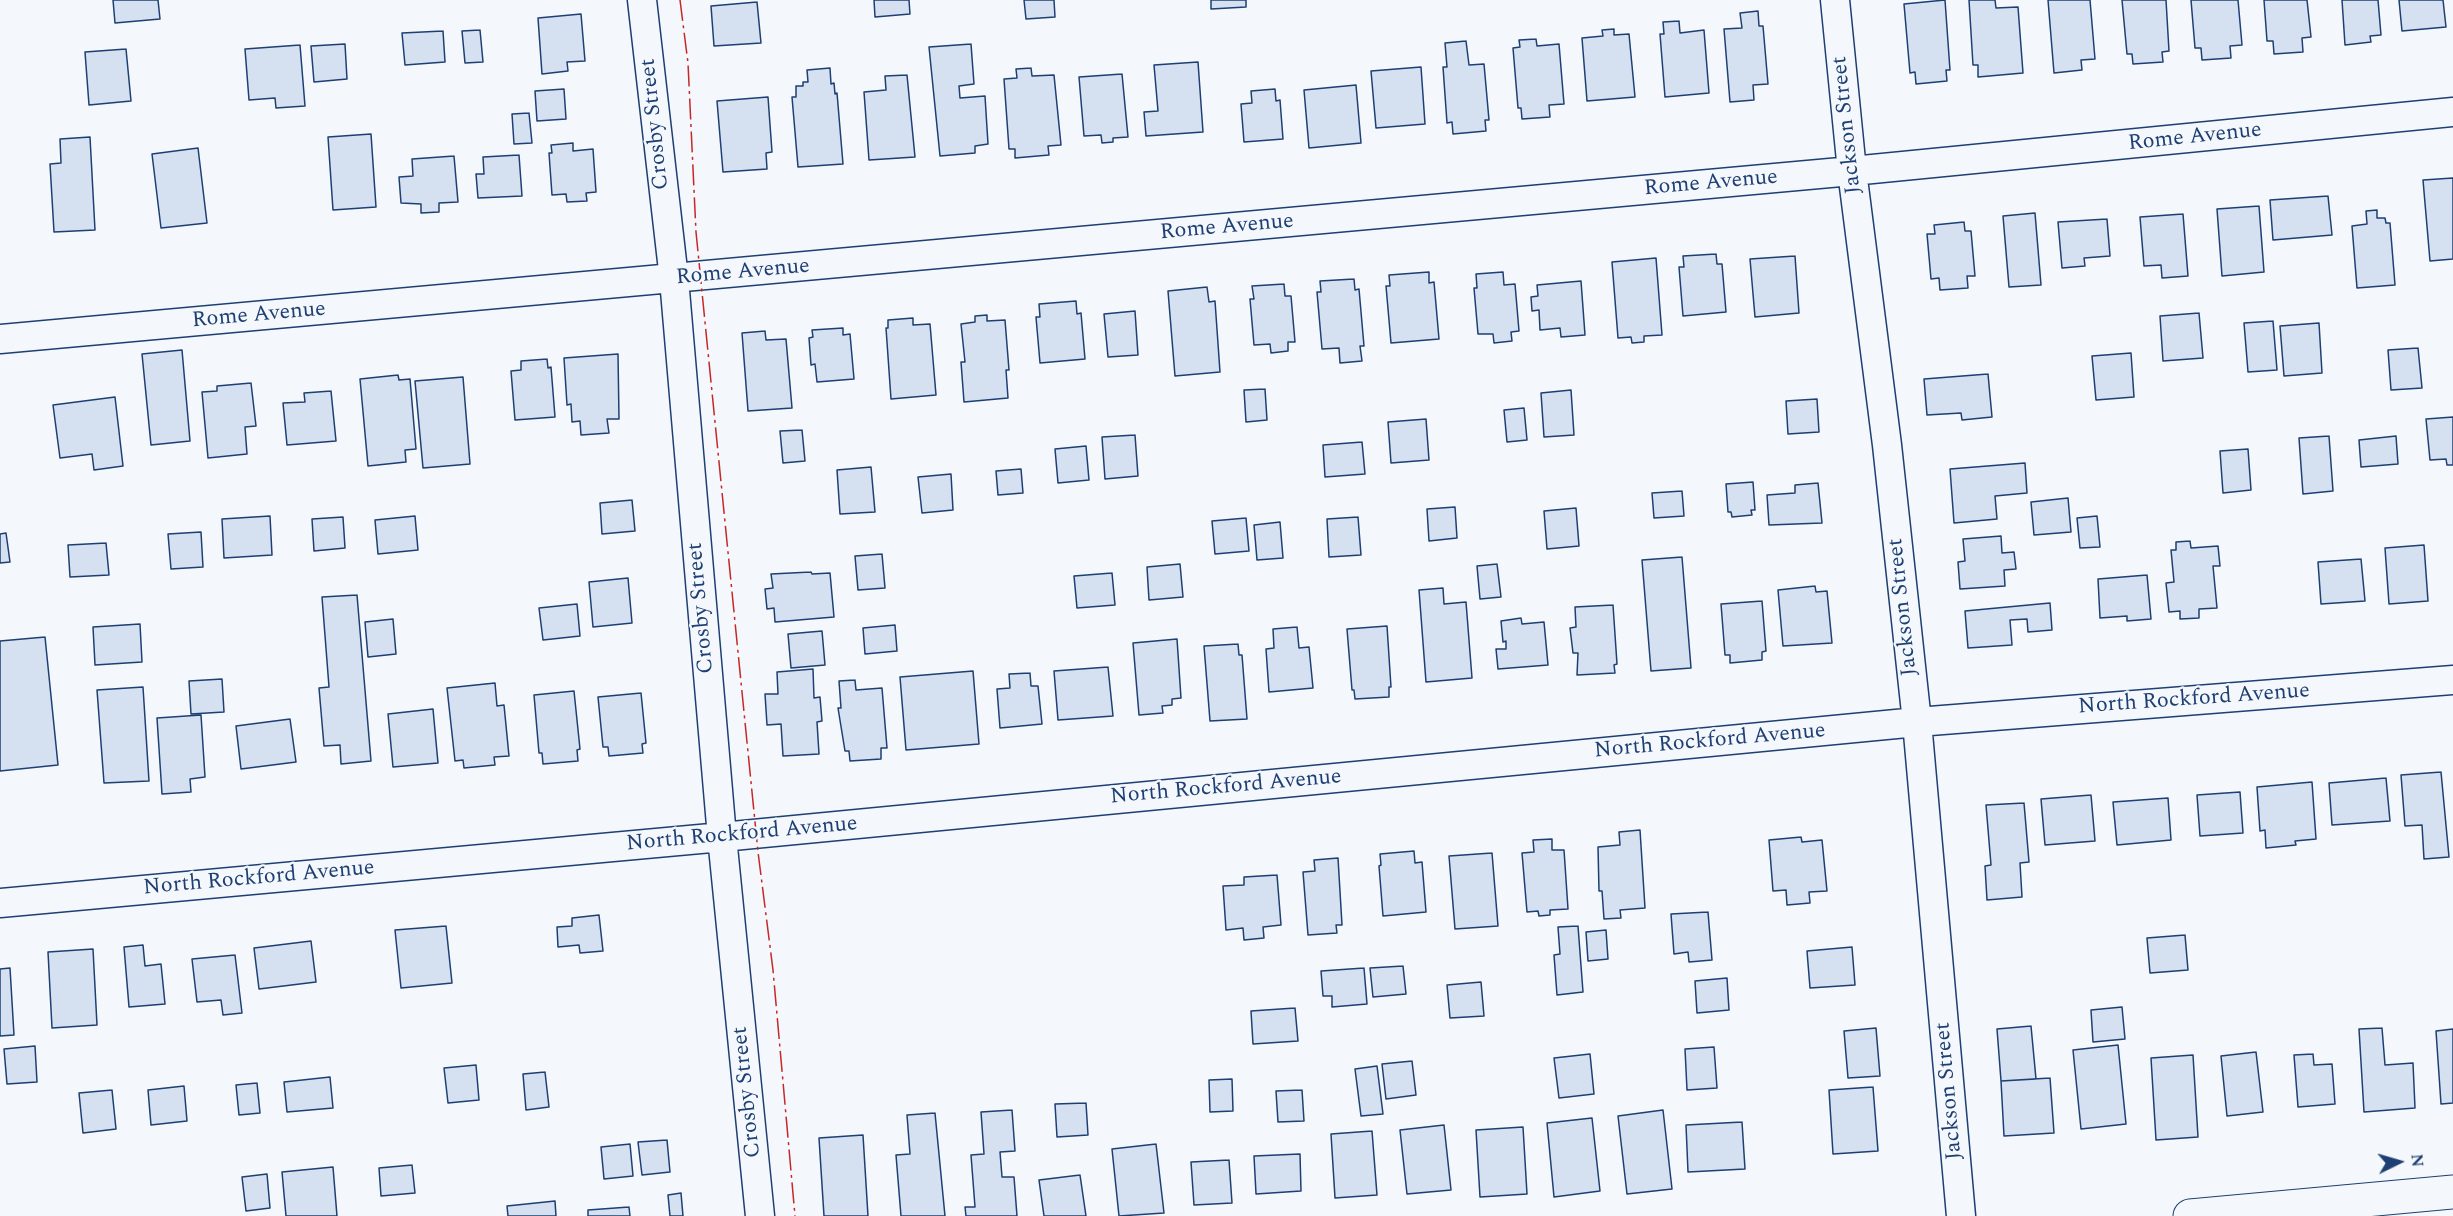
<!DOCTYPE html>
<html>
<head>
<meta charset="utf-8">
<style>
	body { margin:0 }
	#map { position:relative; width:2453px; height:1216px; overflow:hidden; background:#f4f7fb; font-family:Spectral,serif }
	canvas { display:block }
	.north { position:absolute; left:2369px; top:1132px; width:60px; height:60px; -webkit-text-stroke:4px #f4f7fb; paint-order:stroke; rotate:85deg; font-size:16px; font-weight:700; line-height:24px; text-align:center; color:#1d3f73 }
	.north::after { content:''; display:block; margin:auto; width:21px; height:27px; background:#1d3f73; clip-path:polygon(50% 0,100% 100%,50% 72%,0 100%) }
</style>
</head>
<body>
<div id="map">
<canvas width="2453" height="1216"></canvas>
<div class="north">N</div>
</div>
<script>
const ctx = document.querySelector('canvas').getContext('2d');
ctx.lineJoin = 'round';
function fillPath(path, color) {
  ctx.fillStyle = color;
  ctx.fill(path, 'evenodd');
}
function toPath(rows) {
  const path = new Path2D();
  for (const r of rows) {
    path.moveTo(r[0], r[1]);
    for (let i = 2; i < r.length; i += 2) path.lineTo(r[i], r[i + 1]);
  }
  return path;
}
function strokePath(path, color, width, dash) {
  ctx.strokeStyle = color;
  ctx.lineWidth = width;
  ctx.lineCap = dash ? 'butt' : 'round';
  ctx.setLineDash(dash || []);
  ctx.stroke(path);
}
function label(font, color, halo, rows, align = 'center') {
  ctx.font = font + ' Spectral,serif';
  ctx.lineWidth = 4.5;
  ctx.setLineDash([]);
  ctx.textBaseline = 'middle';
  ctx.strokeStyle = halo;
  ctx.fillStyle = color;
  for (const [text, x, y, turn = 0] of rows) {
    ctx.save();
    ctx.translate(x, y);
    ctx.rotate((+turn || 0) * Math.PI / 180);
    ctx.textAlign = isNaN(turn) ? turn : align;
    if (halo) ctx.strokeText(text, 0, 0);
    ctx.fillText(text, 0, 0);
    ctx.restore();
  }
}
const building = toPath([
	[113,0,158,0,160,19,115,23,113,0],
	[874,0,909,0,910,14,875,17,874,0],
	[1024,0,1054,0,1055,17,1026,19,1024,0],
	[1211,0,1246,0,1246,7,1211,9,1211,0],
	[1945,0,1950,70,1946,70,1947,81,1916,84,1915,72,1910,73,1904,4,1945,0],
	[1969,0,1995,0,1996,8,2018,7,2023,73,1978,77,1978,65,1973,65,1969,0],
	[2048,0,2090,0,2095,59,2081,60,2082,70,2054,73,2048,0],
	[2122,0,2166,0,2169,51,2162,52,2163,62,2133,64,2132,54,2127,54,2122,0],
	[2191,0,2238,0,2242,45,2230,46,2231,58,2202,60,2201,48,2195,48,2191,0],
	[2264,0,2307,0,2311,37,2302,38,2303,52,2274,54,2273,41,2267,41,2264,0],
	[2342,0,2378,0,2381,35,2370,36,2371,42,2345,45,2342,0],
	[2399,0,2443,0,2446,27,2402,31,2399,0],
	[757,2,761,43,714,46,711,6,757,2],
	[1758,11,1759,26,1763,26,1768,84,1753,85,1754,100,1730,102,1724,29,1742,28,1740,13,1758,11],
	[581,14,585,61,567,62,568,71,542,74,538,18,581,14],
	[1679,21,1680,33,1704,30,1709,93,1665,97,1660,34,1664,34,1663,22,1679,21],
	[1614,29,1614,35,1629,34,1635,97,1587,101,1582,38,1603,36,1602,30,1614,29],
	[480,30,483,62,465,63,462,31,480,30],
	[443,31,445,62,405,65,402,33,443,31],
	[1536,39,1537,46,1559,44,1564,104,1549,105,1550,117,1522,119,1521,108,1518,108,1513,48,1520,47,1519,40,1536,39],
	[1466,41,1469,65,1484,64,1489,120,1485,120,1486,131,1453,134,1452,122,1447,123,1443,67,1447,67,1445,43,1466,41],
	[345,44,347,79,314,82,311,46,345,44],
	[971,44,974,84,959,86,960,98,985,96,988,144,975,146,975,153,940,156,929,47,971,44],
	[300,45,305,106,276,108,275,98,249,100,245,49,300,45],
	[126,49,131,101,89,105,85,52,126,49],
	[1198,62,1203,132,1146,136,1144,112,1158,111,1154,65,1198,62],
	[1421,67,1425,124,1376,128,1371,71,1421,67],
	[830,68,831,84,834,83,835,94,837,93,843,164,798,167,792,97,796,97,796,86,803,86,803,82,808,82,807,70,830,68],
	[1031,68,1032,76,1054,75,1061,145,1048,146,1049,155,1015,158,1015,149,1009,149,1004,79,1017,78,1016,69,1031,68],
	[1122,74,1128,137,1113,138,1113,142,1102,143,1101,135,1084,136,1079,77,1122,74],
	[907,75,915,157,869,160,864,92,886,90,885,76,907,75],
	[1356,85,1361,143,1309,148,1304,90,1356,85],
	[564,89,566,119,537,121,535,91,564,89],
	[1275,89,1276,101,1280,100,1283,139,1244,142,1241,104,1252,103,1251,91,1275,89],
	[768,97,772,152,766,153,767,169,723,172,717,101,768,97],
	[529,113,532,143,514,144,512,114,529,113],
	[371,134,376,207,333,210,328,137,371,134],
	[90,137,95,230,54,232,50,164,61,163,60,139,90,137],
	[573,143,573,151,593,149,596,192,586,193,587,201,567,202,566,194,552,195,549,153,552,153,551,145,573,143],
	[198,148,207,223,161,228,152,154,198,148],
	[519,155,522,196,478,198,476,174,484,174,483,157,519,155],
	[454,156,458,202,439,203,439,212,421,213,421,204,401,203,399,177,413,176,412,159,454,156],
	[2453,178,2453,259,2430,261,2423,180,2453,178],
	[2328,196,2332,235,2273,240,2270,200,2328,196],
	[2259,206,2264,272,2222,276,2217,209,2259,206],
	[2377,210,2377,218,2385,218,2386,223,2390,223,2395,285,2357,288,2352,226,2367,224,2366,211,2377,210],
	[2035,213,2041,285,2009,287,2003,216,2035,213],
	[2183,214,2188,276,2162,278,2161,265,2144,266,2140,217,2183,214],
	[2107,219,2110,256,2084,258,2085,266,2062,268,2058,222,2107,219],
	[1964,222,1965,231,1971,231,1975,276,1967,276,1968,288,1940,290,1939,278,1931,279,1927,234,1935,234,1934,225,1964,222],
	[1716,254,1717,264,1722,264,1726,312,1683,316,1679,267,1684,267,1683,256,1716,254],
	[1795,256,1799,313,1755,317,1750,259,1795,256],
	[1656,258,1662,335,1644,336,1644,342,1632,343,1631,337,1618,338,1612,262,1656,258],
	[1429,272,1429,283,1434,282,1439,339,1391,343,1386,286,1390,286,1389,275,1429,272],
	[1503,272,1504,285,1515,284,1519,331,1511,332,1512,341,1494,343,1493,334,1478,334,1474,288,1477,288,1476,274,1503,272],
	[1354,279,1355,290,1359,289,1364,346,1360,346,1362,361,1340,363,1339,348,1322,349,1317,292,1321,292,1320,281,1354,279],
	[1581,281,1585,335,1561,337,1560,328,1540,330,1539,310,1532,311,1531,297,1538,296,1537,285,1581,281],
	[1284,284,1285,296,1291,296,1295,342,1288,342,1288,351,1271,353,1270,344,1254,345,1250,299,1254,299,1252,286,1284,284],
	[1207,287,1209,302,1215,301,1220,372,1175,376,1168,291,1207,287],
	[1076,301,1077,314,1081,313,1085,359,1040,363,1036,317,1040,317,1039,304,1076,301],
	[1135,311,1138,355,1108,357,1104,314,1135,311],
	[2199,313,2203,358,2163,361,2160,316,2199,313],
	[987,315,987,321,1005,320,1009,370,1006,370,1008,398,964,402,961,362,965,362,961,324,975,322,975,316,987,315],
	[913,318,913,325,930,324,936,395,891,399,886,328,888,328,888,320,913,318],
	[2273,321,2277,370,2248,372,2244,323,2273,321],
	[2319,323,2322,373,2284,376,2280,326,2319,323],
	[843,328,843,335,850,334,854,379,817,382,815,364,811,365,809,338,813,337,812,330,843,328],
	[765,331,766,340,786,339,792,408,748,411,742,333,765,331],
	[2418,348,2422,388,2391,390,2388,350,2418,348],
	[182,350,190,441,151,445,142,354,182,350],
	[2131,353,2134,397,2096,400,2092,356,2131,353],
	[618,354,619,419,607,419,609,433,581,435,580,421,572,422,571,404,567,405,564,358,618,354],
	[547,359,548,368,551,367,555,417,515,420,511,371,521,370,521,361,547,359],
	[1988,374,1992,417,1962,420,1961,413,1927,415,1924,379,1988,374],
	[398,375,399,380,410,379,416,449,405,450,406,462,368,466,360,379,398,375],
	[463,377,470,464,423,468,415,381,463,377],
	[251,383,256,426,245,427,247,454,208,458,202,392,217,391,217,386,251,383],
	[1265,389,1267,420,1246,422,1244,390,1265,389],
	[1571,390,1574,435,1544,437,1541,393,1571,390],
	[331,391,336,441,287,445,283,403,305,402,304,393,331,391],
	[115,397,123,466,94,470,92,454,60,458,53,405,115,397],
	[1817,399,1819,432,1788,434,1786,401,1817,399],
	[1524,408,1527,440,1507,442,1504,410,1524,408],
	[2453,417,2453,465,2447,465,2446,459,2430,460,2426,419,2453,417],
	[1426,419,1429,460,1391,463,1388,422,1426,419],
	[802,430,805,461,783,463,780,431,802,430],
	[1135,435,1138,476,1105,479,1102,437,1135,435],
	[2329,436,2333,491,2303,494,2299,438,2329,436],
	[2396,436,2398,464,2361,467,2359,440,2396,436],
	[1362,442,1365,474,1325,477,1323,445,1362,442],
	[1086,446,1089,480,1058,483,1055,449,1086,446],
	[2248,449,2251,490,2223,493,2220,451,2248,449],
	[2025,463,2027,493,1995,496,1997,519,1954,523,1950,469,2025,463],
	[871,467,875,512,840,514,837,470,871,467],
	[1021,469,1023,493,998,495,996,471,1021,469],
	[951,474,953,510,922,513,918,477,951,474],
	[1753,482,1755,510,1751,510,1752,515,1732,517,1731,512,1728,512,1726,484,1753,482],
	[1818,483,1822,523,1769,525,1767,495,1795,493,1795,485,1818,483],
	[1682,491,1684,516,1654,518,1652,493,1682,491],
	[2068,498,2071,532,2034,535,2031,502,2068,498],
	[632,500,635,531,602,534,600,503,632,500],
	[1455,507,1457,538,1429,541,1427,509,1455,507],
	[1576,508,1579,546,1547,549,1544,511,1576,508],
	[270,516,272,555,224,558,222,519,270,516],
	[415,516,418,550,378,554,375,520,415,516],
	[2097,516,2100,547,2080,548,2077,518,2097,516],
	[343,517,345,548,314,551,312,519,343,517],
	[1358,517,1361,555,1329,557,1327,519,1358,517],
	[1246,518,1249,551,1215,554,1212,521,1246,518],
	[1280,522,1283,558,1257,560,1254,525,1280,522],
	[201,532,203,567,171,569,168,534,201,532],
	[6,533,10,562,0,563,0,534,6,533],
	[2001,536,2002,553,2014,552,2016,569,2004,570,2005,586,1960,589,1958,562,1965,561,1963,539,2001,536],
	[2190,541,2191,548,2218,546,2220,566,2213,566,2217,608,2199,609,2199,618,2180,619,2180,611,2169,612,2166,583,2174,582,2171,550,2176,550,2176,542,2190,541],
	[106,543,109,575,70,577,68,545,106,543],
	[2424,545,2428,601,2389,604,2385,548,2424,545],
	[882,554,885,588,858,590,855,556,882,554],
	[1682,557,1691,668,1651,671,1642,560,1682,557],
	[2361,559,2365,601,2321,604,2318,562,2361,559],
	[1180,564,1183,597,1149,600,1147,567,1180,564],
	[1497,564,1501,597,1480,599,1477,566,1497,564],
	[811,572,812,574,830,573,834,617,775,622,774,608,767,609,765,589,773,588,771,574,811,572],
	[1112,573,1115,605,1077,608,1074,576,1112,573],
	[2147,575,2151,619,2127,621,2127,616,2100,618,2098,579,2147,575],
	[628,578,632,623,593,627,589,582,628,578],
	[1815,586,1816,592,1827,591,1832,643,1783,646,1778,590,1815,586],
	[1443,588,1444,604,1466,602,1472,678,1426,682,1419,590,1443,588],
	[357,595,371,761,341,764,340,745,324,746,319,688,329,687,322,597,357,595],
	[1762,601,1766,651,1762,652,1762,660,1730,663,1730,655,1725,655,1721,604,1762,601],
	[2050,603,2052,630,2028,632,2027,619,2010,620,2012,645,1968,648,1965,611,2050,603],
	[577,604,580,636,543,640,539,608,577,604],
	[1613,605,1617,664,1614,665,1615,673,1577,675,1578,653,1573,653,1570,628,1576,627,1575,607,1613,605],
	[1521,618,1522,624,1544,622,1548,665,1498,669,1496,649,1506,649,1506,641,1503,642,1501,621,1521,618],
	[393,619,396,654,368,657,365,622,393,619],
	[140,624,142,662,95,665,93,627,140,624],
	[895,625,897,651,865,654,863,628,895,625],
	[1387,626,1391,687,1389,687,1389,697,1355,699,1354,690,1352,690,1347,629,1387,626],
	[1297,627,1299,648,1309,647,1313,688,1269,692,1266,649,1274,648,1273,629,1297,627],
	[822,631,825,665,791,668,788,634,822,631],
	[45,637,58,765,0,771,0,641,45,637],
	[1177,639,1181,698,1172,699,1172,705,1162,706,1163,713,1139,715,1133,643,1177,639],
	[1238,644,1239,655,1242,655,1247,719,1210,721,1204,646,1238,644],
	[1108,667,1113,716,1058,720,1054,671,1108,667],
	[813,669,814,698,820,697,822,721,817,722,819,754,783,756,781,724,767,725,765,694,778,694,777,672,813,669],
	[973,671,979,744,906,750,900,677,973,671],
	[1030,673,1031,686,1038,686,1042,724,1000,728,997,689,1010,688,1009,674,1030,673],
	[222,679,224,712,191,714,189,681,222,679],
	[855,680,856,690,882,688,887,748,881,748,881,759,850,761,849,751,845,751,838,708,841,708,839,681,855,680],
	[495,683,497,706,504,705,509,756,494,757,495,765,464,768,463,760,455,761,447,688,495,683],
	[143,687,149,781,104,783,97,690,143,687],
	[574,691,580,749,577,750,578,761,543,764,542,753,539,753,534,695,574,691],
	[641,693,646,743,642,744,643,753,609,756,608,747,603,747,598,697,641,693],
	[433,709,438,763,393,767,388,714,433,709],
	[201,715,205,777,190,779,191,792,162,794,157,718,201,715],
	[290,719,296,762,241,769,236,726,290,719],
	[2441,772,2449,857,2424,859,2422,825,2405,826,2401,775,2441,772],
	[2386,778,2390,821,2332,825,2329,783,2386,778],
	[2312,782,2316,839,2295,841,2296,845,2266,848,2265,830,2260,831,2257,787,2312,782],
	[2240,792,2243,833,2200,836,2197,795,2240,792],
	[2091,795,2095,841,2045,845,2041,799,2091,795],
	[2168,798,2171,840,2117,845,2113,802,2168,798],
	[2024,803,2029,862,2020,863,2022,897,1987,900,1985,866,1991,865,1986,805,2024,803],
	[1640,830,1645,908,1620,910,1621,918,1604,919,1602,891,1599,891,1598,847,1620,845,1619,832,1640,830],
	[1801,837,1802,842,1822,840,1827,891,1809,892,1810,903,1787,905,1786,890,1773,891,1769,840,1801,837],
	[1552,839,1552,850,1564,850,1568,909,1550,910,1550,915,1539,916,1538,911,1527,912,1522,853,1534,852,1533,840,1552,839],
	[1414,851,1415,863,1422,862,1426,912,1383,916,1379,866,1381,865,1380,854,1414,851],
	[1492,853,1498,926,1455,929,1449,856,1492,853],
	[1338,858,1342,925,1336,925,1337,933,1308,935,1303,872,1315,871,1314,860,1338,858],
	[1277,875,1281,925,1263,927,1264,938,1244,940,1243,928,1226,930,1223,886,1244,885,1244,877,1277,875],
	[1708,912,1712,960,1689,962,1688,952,1674,954,1671,914,1708,912],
	[599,915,603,951,580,953,579,945,558,947,557,927,572,926,572,918,599,915],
	[446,926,452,983,401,988,395,930,446,926],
	[1578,926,1583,992,1557,995,1554,955,1560,954,1558,927,1578,926],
	[1606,930,1608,959,1588,961,1586,932,1606,930],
	[2185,935,2188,970,2150,973,2147,938,2185,935],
	[311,941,316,982,259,989,254,948,311,941],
	[143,945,145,966,161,964,165,1004,129,1007,124,947,143,945],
	[1852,947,1855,985,1810,988,1807,951,1852,947],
	[93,949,97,1025,52,1028,48,952,93,949],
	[235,955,242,1013,223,1015,221,1000,197,1002,192,959,235,955],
	[1403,966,1406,994,1373,997,1370,968,1403,966],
	[10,968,14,1035,0,1036,0,969,10,968],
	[1364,968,1367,1004,1332,1007,1332,996,1323,996,1321,971,1364,968],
	[1727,978,1729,1010,1697,1013,1695,981,1727,978],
	[1481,982,1484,1016,1450,1018,1447,985,1481,982],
	[2122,1007,2125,1039,2093,1042,2091,1010,2122,1007],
	[1295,1008,1298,1041,1253,1044,1251,1011,1295,1008],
	[2031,1026,2036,1079,2001,1081,1997,1029,2031,1026],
	[1876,1028,1880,1076,1848,1078,1844,1031,1876,1028],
	[2382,1028,2385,1065,2413,1063,2415,1108,2364,1112,2359,1029,2382,1028],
	[2453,1029,2453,1103,2441,1104,2436,1031,2453,1029],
	[2118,1045,2126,1124,2081,1129,2073,1050,2118,1045],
	[35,1046,37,1082,7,1084,4,1049,35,1046],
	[1714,1047,1717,1088,1687,1090,1685,1049,1714,1047],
	[2256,1052,2263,1112,2227,1116,2221,1056,2256,1052],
	[1590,1054,1594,1094,1559,1098,1554,1058,1590,1054],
	[2313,1054,2314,1065,2332,1064,2335,1104,2298,1107,2294,1055,2313,1054],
	[2193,1055,2198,1137,2156,1140,2151,1058,2193,1055],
	[1412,1061,1416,1095,1386,1099,1382,1064,1412,1061],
	[476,1065,479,1100,448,1103,444,1068,476,1065],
	[1377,1066,1383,1114,1361,1116,1355,1069,1377,1066],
	[545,1072,549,1107,526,1110,523,1074,545,1072],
	[330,1077,333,1108,287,1112,284,1082,330,1077],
	[2050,1078,2054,1133,2004,1136,2001,1081,2050,1078],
	[1232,1079,1233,1111,1210,1112,1209,1080,1232,1079],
	[257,1083,260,1113,239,1115,236,1085,257,1083],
	[184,1086,187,1121,151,1125,148,1090,184,1086],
	[1873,1087,1878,1151,1833,1154,1829,1090,1873,1087],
	[112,1090,116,1129,83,1133,79,1093,112,1090],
	[1302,1090,1304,1121,1278,1122,1276,1091,1302,1090],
	[1086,1103,1088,1135,1057,1137,1055,1104,1086,1103],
	[1012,1110,1015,1151,1000,1152,1002,1177,1014,1177,1017,1216,966,1216,965,1207,975,1207,971,1155,984,1154,981,1112,1012,1110],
	[1663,1110,1672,1189,1627,1194,1618,1116,1663,1110],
	[935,1113,945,1216,901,1216,896,1155,910,1154,907,1115,935,1113],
	[1592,1118,1600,1191,1554,1197,1547,1123,1592,1118],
	[1742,1122,1745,1169,1688,1172,1686,1125,1742,1122],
	[1444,1125,1451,1190,1407,1194,1400,1130,1444,1125],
	[1523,1127,1527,1194,1480,1197,1476,1130,1523,1127],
	[1372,1131,1377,1195,1335,1198,1331,1134,1372,1131],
	[863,1135,868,1216,824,1216,819,1138,863,1135],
	[667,1140,670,1172,642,1175,638,1142,667,1140],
	[630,1144,633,1176,604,1179,601,1147,630,1144],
	[1156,1144,1164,1213,1119,1216,1112,1149,1156,1144],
	[1300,1154,1301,1191,1256,1194,1254,1156,1300,1154],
	[1229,1160,1232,1203,1194,1205,1191,1162,1229,1160],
	[412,1165,415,1193,381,1196,379,1168,412,1165],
	[333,1167,337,1216,286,1216,282,1172,333,1167],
	[267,1174,270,1208,246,1211,242,1177,267,1174],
	[1080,1175,1086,1216,1044,1216,1039,1180,1080,1175],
	[681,1193,683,1216,670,1216,668,1195,681,1193],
	[555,1201,556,1216,508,1216,507,1206,555,1201],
	[629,1207,630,1216,588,1216,588,1210,629,1207]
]);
const minor = toPath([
	[642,0,674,279,722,837,760,1216],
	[1835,0,1852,171,1887,445,1917,722,1961,1216],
	[0,339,1852,171,2453,112],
	[0,903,722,837,1917,722,2453,680]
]);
const tertiary = toPath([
	[2190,1216,2453,1192]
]);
const power = toPath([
	[680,0,688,63,696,232,758,852,773,970,795,1216]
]);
const streetNames = [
	["Crosby Street",656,124,-96],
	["Jackson Street",1848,125,-96],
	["Rome Avenue",2195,138,-6],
	["Rome Avenue",1711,184,-5],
	["Rome Avenue",1227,228,-5],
	["Rome Avenue",743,273,-5],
	["Rome Avenue",259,316,-5],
	["Jackson Street",1904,607,-96],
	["Crosby Street",702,608,-95],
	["North Rockford Avenue",2194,700,-4],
	["North Rockford Avenue",1710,742,-5],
	["North Rockford Avenue",1226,788,-5],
	["North Rockford Avenue",742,835,-5],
	["North Rockford Avenue",259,879,-5],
	["Jackson Street",1950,1091,-95],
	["Crosby Street",748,1092,-96]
];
fillPath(building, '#d5e0f0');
strokePath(building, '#1d3f73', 1.5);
strokePath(minor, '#1d3f73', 31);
strokePath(tertiary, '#1d3f73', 35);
strokePath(minor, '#f4f7fb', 28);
strokePath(tertiary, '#f4f7fb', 33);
strokePath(power, '#c62828', 1.5, [21, 4.5, 3, 4.5]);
label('22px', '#1d3f73', '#f4f7fb', streetNames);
</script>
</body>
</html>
